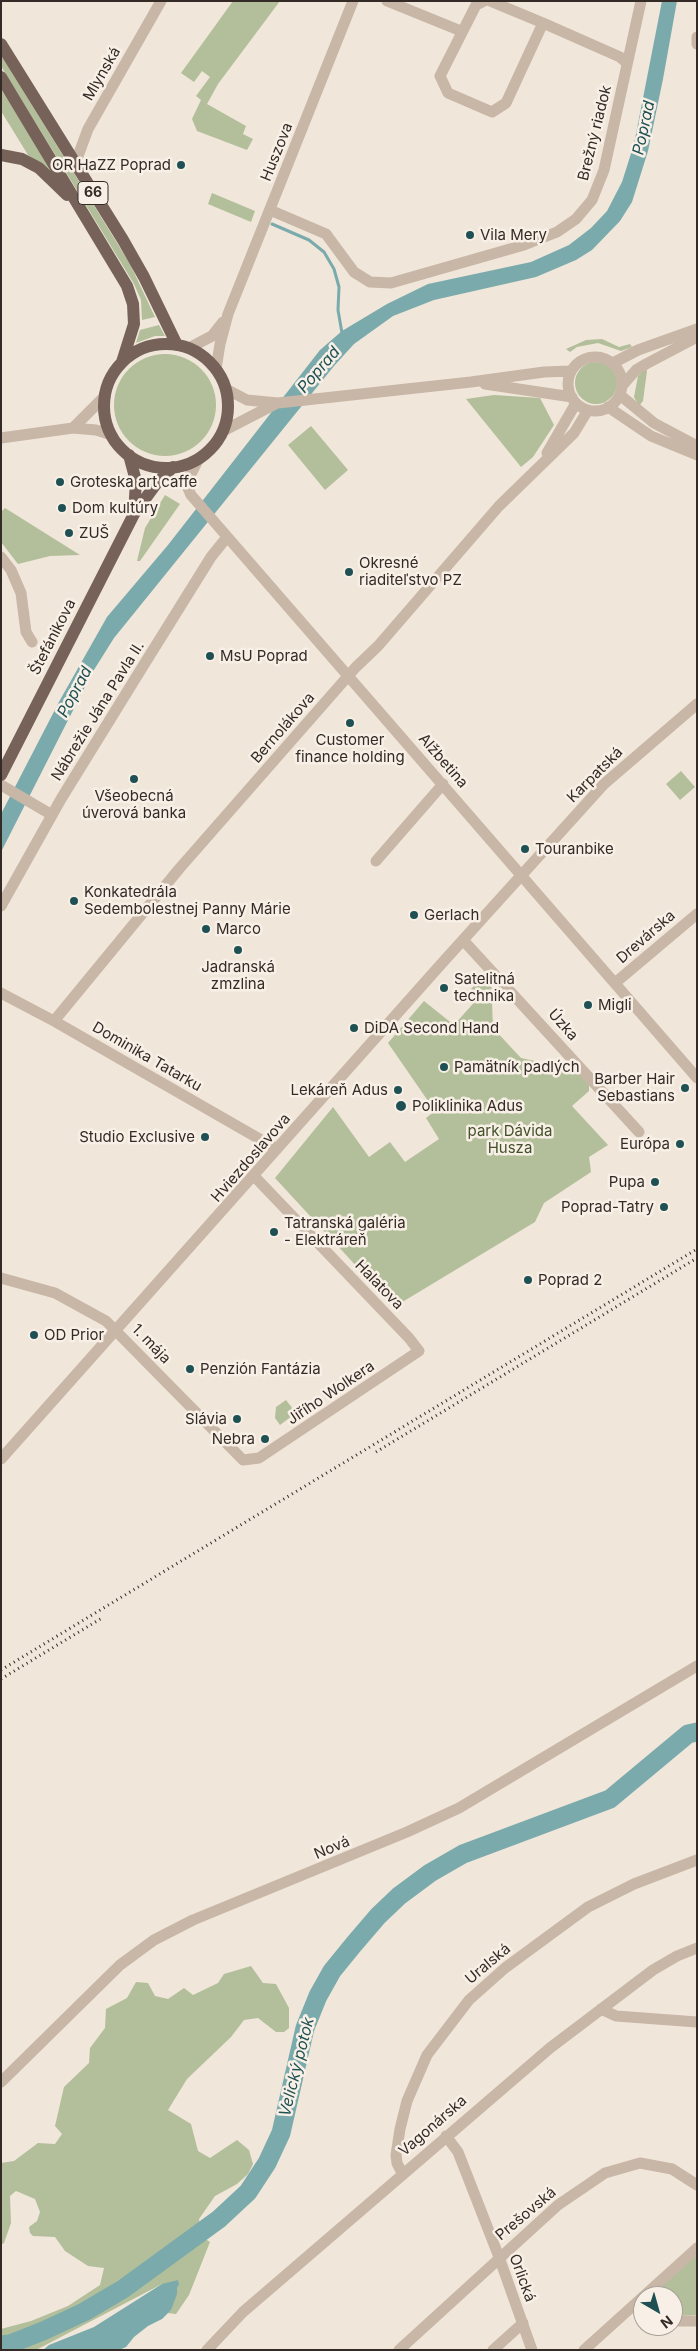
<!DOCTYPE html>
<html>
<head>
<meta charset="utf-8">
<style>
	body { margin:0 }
	#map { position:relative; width:698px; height:2351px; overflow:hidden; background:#f0e6da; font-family:Inter,sans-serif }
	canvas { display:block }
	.frame { position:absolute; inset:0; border:2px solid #342b27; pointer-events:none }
	.north { position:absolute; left:633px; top:2286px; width:50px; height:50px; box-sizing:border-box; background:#f8f0e6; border:1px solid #aaa19a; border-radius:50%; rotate:142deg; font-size:14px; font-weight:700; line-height:20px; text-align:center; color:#342b27 }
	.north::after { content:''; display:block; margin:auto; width:18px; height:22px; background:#1e5054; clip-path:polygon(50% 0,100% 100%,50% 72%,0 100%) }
</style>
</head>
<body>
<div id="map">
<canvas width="698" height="2351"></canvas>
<div class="frame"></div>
<div class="north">N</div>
</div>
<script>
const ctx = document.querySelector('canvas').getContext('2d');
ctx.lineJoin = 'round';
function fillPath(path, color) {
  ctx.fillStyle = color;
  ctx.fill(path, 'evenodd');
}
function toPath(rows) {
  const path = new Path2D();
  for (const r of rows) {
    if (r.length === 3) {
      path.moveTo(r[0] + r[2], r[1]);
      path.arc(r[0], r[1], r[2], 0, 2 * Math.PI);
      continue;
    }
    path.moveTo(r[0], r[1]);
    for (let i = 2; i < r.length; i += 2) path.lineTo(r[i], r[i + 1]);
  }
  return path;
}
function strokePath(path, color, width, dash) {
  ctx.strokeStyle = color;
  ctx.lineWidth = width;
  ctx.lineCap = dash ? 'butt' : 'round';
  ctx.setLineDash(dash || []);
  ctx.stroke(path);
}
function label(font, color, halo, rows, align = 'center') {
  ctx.font = font + ' Inter,sans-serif';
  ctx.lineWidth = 5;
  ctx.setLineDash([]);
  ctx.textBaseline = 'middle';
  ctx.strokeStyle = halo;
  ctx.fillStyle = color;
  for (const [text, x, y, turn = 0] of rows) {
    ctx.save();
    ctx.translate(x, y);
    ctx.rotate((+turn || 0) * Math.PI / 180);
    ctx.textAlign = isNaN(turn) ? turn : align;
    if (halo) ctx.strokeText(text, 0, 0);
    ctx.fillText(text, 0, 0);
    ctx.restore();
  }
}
const green = toPath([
	[233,1,280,1,218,84,207,104,246,126,243,134,253,139,247,150,197,131,192,119,201,100,196,96,210,77,202,71,194,82,181,73],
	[1,55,130,264,155,317,142,320,141,300,134,284,1,66],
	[1,89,53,173,28,155,1,111],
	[212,193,255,211,251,222,208,204],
	[159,325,165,336,155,336,136,343,140,330],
	[602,339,619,347,630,344,632,347,621,351,598,343,577,347,570,352,566,349,586,340],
	[165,405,51],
	[596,383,21],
	[645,368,647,371,643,401,639,406,634,397,638,376],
	[494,395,540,398,554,425,533,457,521,467,466,399],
	[311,426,348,470,325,490,288,445],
	[165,495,180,504,140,561,137,561,145,528],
	[5,508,80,555,50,556,18,564,1,542,1,512],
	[681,771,695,787,680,800,666,784],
	[487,972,491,977,493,1028,521,1058,577,1070,589,1084,589,1091,572,1106,608,1145,589,1157,591,1172,544,1203,535,1222,394,1307,275,1178,333,1107,369,1157,390,1142,405,1162,439,1139,426,1118,435,1111,388,1043,424,1001,454,1025,479,997,471,989],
	[286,1400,296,1413,280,1425,275,1418,276,1407],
	[251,1966,263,1983,276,1984,289,2008,289,2028,284,2032,276,2032,258,2018,244,2020,231,2037,187,2079,168,2110,191,2124,198,2151,210,2158,237,2140,249,2150,253,2164,248,2174,237,2184,215,2196,199,2219,202,2237,210,2242,189,2295,176,2314,167,2313,171,2310,162,2284,36,2350,1,2350,1,2329,31,2321,68,2306,100,2285,104,2268,88,2266,65,2251,55,2237,33,2236,30,2233,29,2227,37,2221,40,2212,35,2199,16,2191,10,2196,11,2223,4,2243,1,2245,1,2163,14,2161,38,2143,55,2144,62,2134,55,2126,64,2087,89,2063,90,2048,105,2028,106,2009,127,1998,136,1982,148,1983,155,1996,168,1999,184,1988,193,1995,218,1983,224,1974],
	[697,2254,697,2315,673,2316,673,2296,651,2296]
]);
const water = toPath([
	[662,1,677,1,663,79,648,151,632,202,620,221,592,250,576,260,536,277,434,300,393,316,354,344,334,366,114,638,92,673,1,852,1,814,60,700,107,617,168,545,320,350,342,331,387,304,428,284,531,262,569,245,591,228,607,211,622,182,634,144],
	[178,2280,179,2285,177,2287,177,2294,171,2310,162,2319,148,2326,134,2337,126,2347,119,2350,43,2350,49,2345,94,2327,162,2284]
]);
const stream = toPath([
	[272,224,309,240,324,252,334,269,339,287,338,310,342,333]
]);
const river = toPath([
	[1,2345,10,2344,43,2331,84,2312,123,2289,219,2219,248,2192,267,2163,281,2133,305,2028,318,1996,332,1971,354,1944,378,1916,399,1896,430,1873,463,1854,610,1799,688,1734,697,1732]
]);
const minor = toPath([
	[387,1,461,31],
	[484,1,476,5,440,76,448,93,492,112,506,103,543,23,490,1],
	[543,23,620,57,627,63],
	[697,37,697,44],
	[75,164,88,129,161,1],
	[270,210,326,234,354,272,370,282,391,283,524,245,557,232,576,219,592,200,604,170,641,1],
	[189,348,212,336,223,322],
	[595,384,27],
	[613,363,638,350,697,329],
	[216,369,220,344,228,314,353,1],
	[485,384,572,397],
	[622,386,636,370,646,364,697,337],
	[226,389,247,400,278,403,471,382,544,372,571,371],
	[620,395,654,423,697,446],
	[608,407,651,436,697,455],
	[73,428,105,396],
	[223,431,277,403],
	[1,438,73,428,96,430,112,435],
	[547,453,576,403],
	[199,458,190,476,188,488,191,495,697,1078],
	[1,557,11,570,21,593,26,632,32,642],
	[1,785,52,815],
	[376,861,443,784],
	[1,906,61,799,140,671,211,557,227,537],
	[463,940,639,1132],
	[615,983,697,914],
	[1,993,54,1021,277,1149],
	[54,1021,179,869,356,667,378,646,499,506,574,433,588,410],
	[1,1278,55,1293,106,1321,243,1460,259,1458,419,1351,409,1338,254,1176],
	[1,1459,443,962,604,784,697,704],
	[601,2009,616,2016,697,2022],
	[1,2082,120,1965,154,1940,193,1920,407,1832,459,1808,697,1666],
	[446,2136,458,2152,499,2257,532,2350],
	[402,2173,397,2163,396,2155,400,2129,407,2101,427,2055,469,2000,505,1968,588,1907,634,1884,697,1860],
	[673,2321,697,2321],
	[207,2350,243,2312,550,2048,653,1970,677,1956,697,1948],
	[399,2350,558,2205,605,2173,640,2163,672,2169,697,2185],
	[493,2350,523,2323],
	[584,2350,697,2248]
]);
const major = toPath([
	[1,44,123,240,144,277,177,345],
	[1,77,127,286,133,304,134,324,122,362],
	[1,155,22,159,39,168,67,195],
	[166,406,62],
	[129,455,136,481,134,514],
	[1,775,134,514,156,484,173,467]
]);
const rail = toPath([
	[376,1452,697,1258],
	[1,1670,697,1249],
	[1,1679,102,1618]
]);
const markers = [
	[181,165,5,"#1e5054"],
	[470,235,5,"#1e5054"],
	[60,482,5,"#1e5054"],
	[62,508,5,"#1e5054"],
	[69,533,5,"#1e5054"],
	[349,572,5,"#1e5054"],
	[210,656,5,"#1e5054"],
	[350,723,5,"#1e5054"],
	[134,779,5,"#1e5054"],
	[525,849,5,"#1e5054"],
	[74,901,5,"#1e5054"],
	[414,915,5,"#1e5054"],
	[206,929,5,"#1e5054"],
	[238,950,5,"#1e5054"],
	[444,988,5,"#1e5054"],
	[588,1005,5,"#1e5054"],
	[354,1028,5,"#1e5054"],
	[444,1067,5,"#1e5054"],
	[685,1088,5,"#1e5054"],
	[398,1090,5,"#1e5054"],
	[401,1106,6,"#1e5054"],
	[205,1137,5,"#1e5054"],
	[680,1144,5,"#1e5054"],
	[655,1182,5,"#1e5054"],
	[664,1207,5,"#1e5054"],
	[274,1232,5,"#1e5054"],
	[528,1280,5,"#1e5054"],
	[34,1335,5,"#1e5054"],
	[190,1369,5,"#1e5054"],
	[237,1419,5,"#1e5054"],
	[265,1439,5,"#1e5054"]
];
const shields = [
	[93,193,30]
];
const shieldNames = [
	["66",93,193]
];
const streetNames = [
	["Mlynská",102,74,-60],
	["Brežný riadok",595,133,-76],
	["Huszova",277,152,-68],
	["Štefánikova",53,637,-63],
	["Nábrežie Jána Pavla II.",98,711,-58],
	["Bernolákova",283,728,-49],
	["Alžbetina",443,761,49],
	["Karpatská",595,775,-45],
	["Drevárska",646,937,-41],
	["Úzka",563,1025,48],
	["Dominika Tatarku",147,1057,30],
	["Hviezdoslavova",251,1158,-49],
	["Halatova",379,1285,46],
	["1. mája",151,1344,46],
	["Jiřího Wolkera",331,1393,-34],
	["Nová",332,1848,-23],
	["Uralská",488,1964,-40],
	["Vagonárska",433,2126,-41],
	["Prešovská",526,2214,-40],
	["Orlická",522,2278,70]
];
const poiNames = [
	["OR HaZZ Poprad",171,165,"right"],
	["Vila Mery",480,235],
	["Groteska art caffe",70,482],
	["Dom kultúry",72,508],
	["ZUŠ",79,533],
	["Okresné",359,563],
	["riaditeľstvo PZ",359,580],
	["MsU Poprad",220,656],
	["Customer",350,740,"center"],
	["finance holding",350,757,"center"],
	["Všeobecná",134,796,"center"],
	["úverová banka",134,813,"center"],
	["Touranbike",535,849],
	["Konkatedrála",84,892],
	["Sedembolestnej Panny Márie",84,909],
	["Gerlach",424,915],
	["Marco",216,929],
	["Jadranská",238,967,"center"],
	["zmzlina",238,984,"center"],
	["Satelitná",454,979],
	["technika",454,996],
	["Migli",598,1005],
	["DiDA Second Hand",364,1028],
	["Pamätník padlých",454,1067],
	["Barber Hair",675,1079,"right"],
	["Sebastians",675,1096,"right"],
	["Lekáreň Adus",388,1090,"right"],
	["Poliklinika Adus",412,1106],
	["Studio Exclusive",195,1137,"right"],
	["Európa",670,1144,"right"],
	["Pupa",645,1182,"right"],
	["Poprad-Tatry",654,1207,"right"],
	["Tatranská galéria",284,1223],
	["- Elektráreň",284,1240],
	["Poprad 2",538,1280],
	["OD Prior",44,1335],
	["Penzión Fantázia",200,1369],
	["Slávia",227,1419,"right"],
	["Nebra",255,1439,"right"]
];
const parkNames = [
	["park Dávida",510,1131],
	["Husza",510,1148]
];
const waterNames = [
	["Poprad",644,128,-78],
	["Poprad",319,370,-49],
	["Poprad",75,692,-62],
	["Velický potok",297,2067,-76]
];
fillPath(green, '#b2bf9a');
fillPath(water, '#7aaaac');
strokePath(stream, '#7aaaac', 3);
strokePath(river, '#7aaaac', 19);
strokePath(minor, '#c8b6a6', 11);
strokePath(major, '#766258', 12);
strokePath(rail, '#342b27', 3, [1, 4]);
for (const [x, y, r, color] of markers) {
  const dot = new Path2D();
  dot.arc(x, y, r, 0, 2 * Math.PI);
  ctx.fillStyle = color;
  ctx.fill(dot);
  strokePath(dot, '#f8f0e6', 2);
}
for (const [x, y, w] of shields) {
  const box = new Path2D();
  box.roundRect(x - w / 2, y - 11.5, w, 23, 4);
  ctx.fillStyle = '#f8f0e6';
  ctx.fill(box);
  strokePath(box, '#342b27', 1);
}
label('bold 14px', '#342b27', null, shieldNames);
label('15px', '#342b27', '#f8f0e6', streetNames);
label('15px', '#342b27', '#f8f0e6', poiNames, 'left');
label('15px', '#43512b', '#f8f0e6', parkNames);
label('italic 16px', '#1e5054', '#f8f0e6', waterNames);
</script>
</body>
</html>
